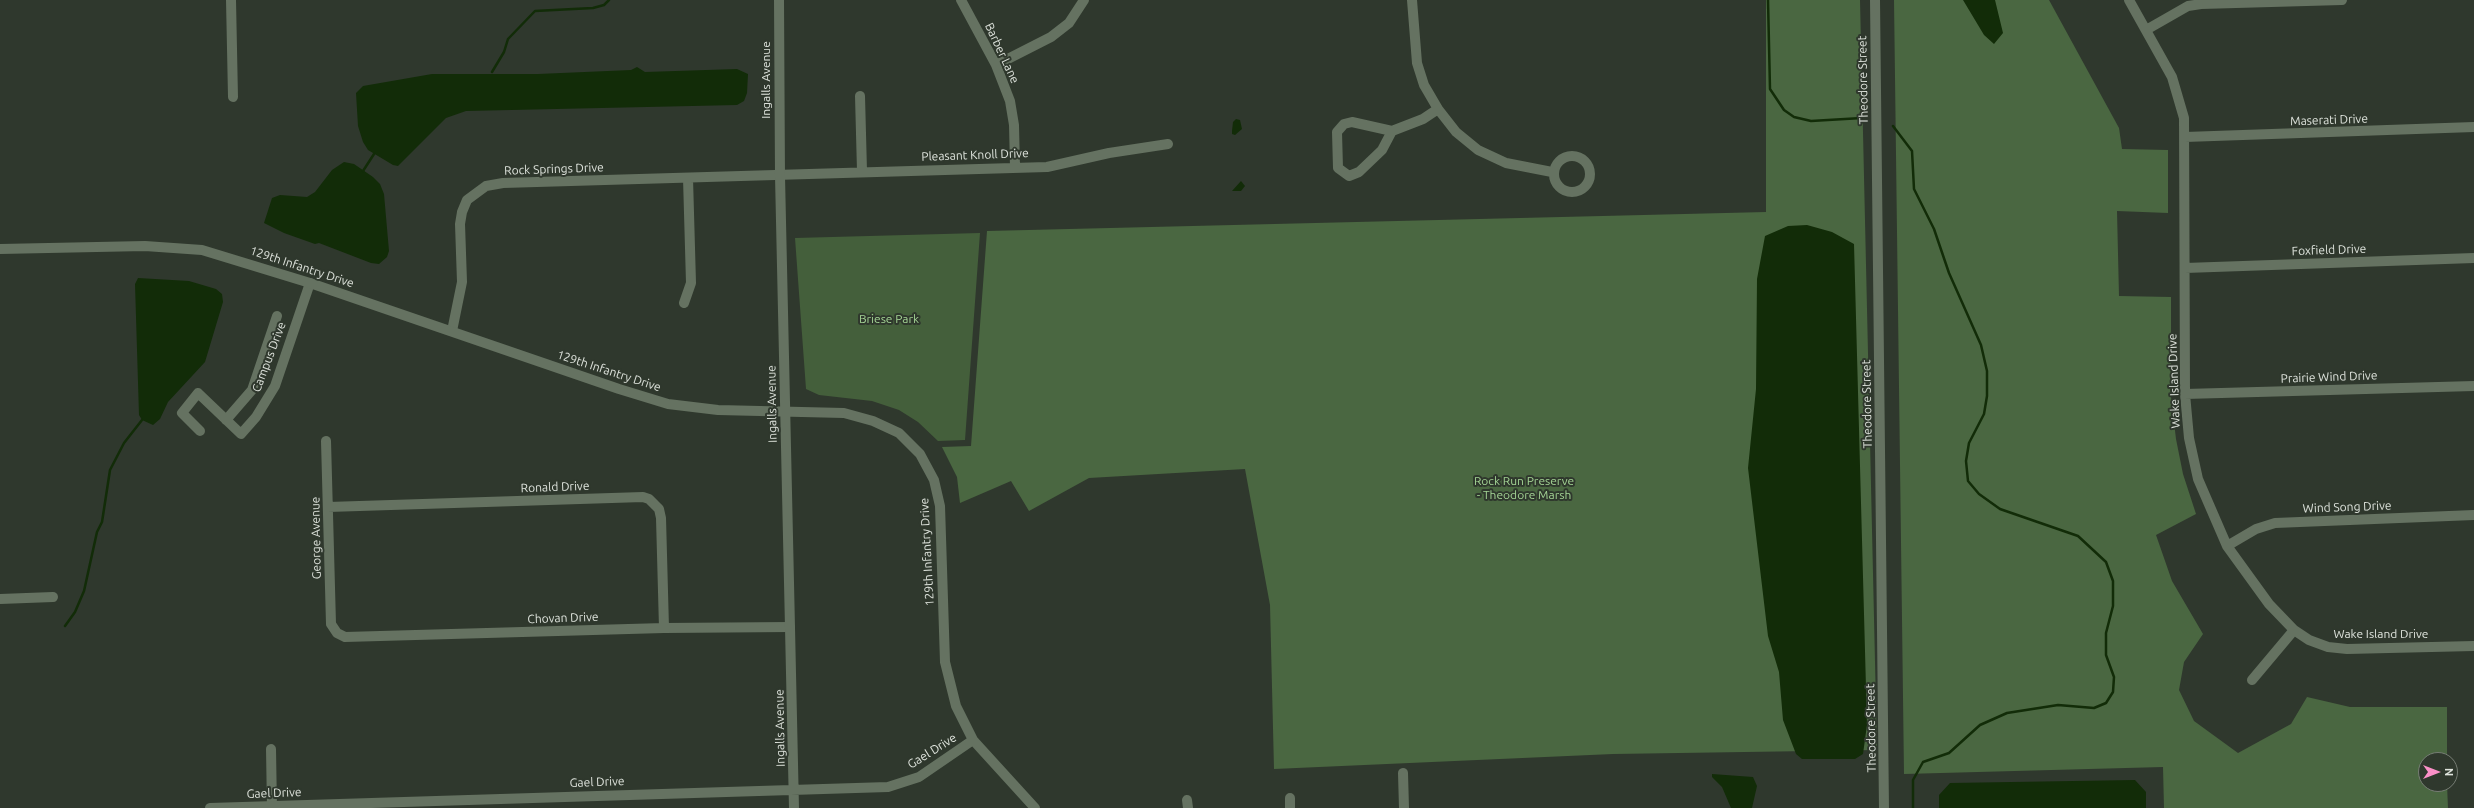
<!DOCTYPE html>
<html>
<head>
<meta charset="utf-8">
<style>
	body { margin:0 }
	#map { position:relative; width:2474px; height:808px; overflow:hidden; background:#2f382d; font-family:Ubuntu,sans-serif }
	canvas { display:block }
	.north { position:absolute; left:2418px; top:752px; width:40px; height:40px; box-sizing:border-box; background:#2f382d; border:1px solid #757c73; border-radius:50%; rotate:90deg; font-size:11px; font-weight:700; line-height:16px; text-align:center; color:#dee3dc }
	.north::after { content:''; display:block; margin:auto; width:14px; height:18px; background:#fa8fc7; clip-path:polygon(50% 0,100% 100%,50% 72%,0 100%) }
</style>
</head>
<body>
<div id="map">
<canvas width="2474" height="808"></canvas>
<div class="north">N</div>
</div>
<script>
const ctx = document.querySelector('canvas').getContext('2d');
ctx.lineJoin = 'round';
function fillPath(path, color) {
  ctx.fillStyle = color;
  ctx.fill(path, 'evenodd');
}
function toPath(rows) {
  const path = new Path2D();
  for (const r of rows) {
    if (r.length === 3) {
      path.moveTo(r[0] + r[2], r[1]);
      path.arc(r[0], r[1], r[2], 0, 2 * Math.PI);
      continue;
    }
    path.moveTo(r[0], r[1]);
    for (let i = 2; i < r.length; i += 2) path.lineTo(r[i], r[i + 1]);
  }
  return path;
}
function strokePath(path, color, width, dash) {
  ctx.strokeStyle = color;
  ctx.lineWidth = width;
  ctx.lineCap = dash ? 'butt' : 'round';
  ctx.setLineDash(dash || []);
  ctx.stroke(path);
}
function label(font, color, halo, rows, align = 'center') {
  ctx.font = font + ' Ubuntu,sans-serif';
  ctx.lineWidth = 4;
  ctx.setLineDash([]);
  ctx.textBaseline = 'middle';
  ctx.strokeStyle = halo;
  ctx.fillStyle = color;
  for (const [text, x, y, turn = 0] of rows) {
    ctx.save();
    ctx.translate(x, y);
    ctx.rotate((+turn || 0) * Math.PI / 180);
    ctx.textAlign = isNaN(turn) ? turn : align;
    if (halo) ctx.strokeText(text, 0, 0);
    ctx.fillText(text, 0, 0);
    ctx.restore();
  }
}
const green = toPath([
	[980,233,965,440,938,441,918,422,899,410,872,401,819,395,806,389,795,238]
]);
const forest = toPath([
	[1766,0,1860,0,1877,750,1613,754,1274,769,1270,605,1245,469,1089,478,1029,511,1011,481,960,503,957,477,942,447,971,446,987,231,1766,212],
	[1894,0,2049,0,2119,128,2122,149,2168,150,2168,213,2117,211,2119,296,2171,297,2171,397,2176,439,2183,474,2196,514,2156,535,2172,581,2203,634,2184,662,2179,690,2194,721,2238,753,2291,724,2307,697,2350,707,2447,707,2447,760,2426,760,2426,784,2447,784,2448,808,2164,808,2163,767,1904,774]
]);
const water = toPath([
	[1963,0,1995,0,2003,33,1994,44,1984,35],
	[637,67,645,72,737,69,748,74,747,93,744,101,737,105,466,111,446,118,398,166,393,165,368,150,363,142,358,126,356,93,363,86,432,74,538,74,631,70],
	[1236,119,1240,120,1242,129,1235,135,1232,134,1232,131,1233,122],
	[344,162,354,164,373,177,380,184,384,194,389,251,387,257,379,264,371,263,319,243,315,244,284,233,264,223,272,198,280,195,307,197,315,192,332,170],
	[1241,181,1245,186,1241,191,1232,191],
	[1807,225,1832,232,1854,244,1867,725,1863,754,1855,759,1802,759,1796,754,1783,720,1779,672,1768,636,1748,468,1756,389,1757,279,1765,236,1788,226],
	[138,278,189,281,216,289,222,294,223,302,205,362,168,402,160,419,153,425,142,420,139,415,135,284],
	[1712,774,1753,777,1757,786,1752,808,1731,808,1722,787,1712,777],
	[2135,780,2146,792,2146,808,1939,808,1939,795,1950,783]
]);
const stream = toPath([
	[1768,0,1770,89,1784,110,1794,117,1811,121,1862,118],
	[492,72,504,52,508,39,535,11,593,8,604,5,609,0],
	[1893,126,1912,151,1914,189,1934,229,1949,273,1981,345,1987,371,1987,396,1984,414,1969,443,1966,461,1968,481,1979,494,2000,509,2078,536,2106,562,2113,581,2113,606,2106,633,2106,655,2114,677,2113,692,2106,703,2094,708,2058,705,2007,713,1980,725,1949,753,1923,762,1913,780,1913,808],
	[363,171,374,154],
	[65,626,75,612,84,591,97,532,102,522,110,470,124,443,142,420]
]);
const minor = toPath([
	[231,0,233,97],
	[961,0,996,65,1010,101,1014,125,1015,167],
	[1412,0,1417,63,1424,85,1438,109,1456,132,1478,150,1506,163,1552,172],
	[2129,0,2172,77,2184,118,2185,394,2189,438,2198,479,2227,546,2269,604,2294,630,2309,640,2328,647,2347,649,2474,646],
	[2146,30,2188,6,2201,4,2342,0],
	[996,65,1051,37,1069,23,1084,0],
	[860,96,862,171],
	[1392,131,1382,150,1359,172,1349,176,1338,168,1337,132,1344,124,1352,122,1392,131,1423,119,1438,109],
	[2185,137,2474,127],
	[1572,174,18],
	[2185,268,2474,258],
	[684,303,691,283,688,178],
	[452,331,462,282,460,224,462,212,467,200,486,186,503,183,1047,167,1109,153,1168,144],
	[2185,394,2474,386],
	[226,420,252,390,277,316],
	[200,431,182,413,198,393,241,434,256,417,275,386,310,283],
	[326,441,331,624,337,633,345,637,664,628,790,627],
	[328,507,643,497,649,499,659,509,661,518,664,628],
	[2227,546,2256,529,2275,523,2474,515],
	[0,599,53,597],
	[2252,680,2294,630],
	[271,749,272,808],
	[1403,773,1404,808],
	[1290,798,1290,808],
	[1187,800,1188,808]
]);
const tertiary = toPath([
	[779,0,780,176,794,808],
	[1875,0,1884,808],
	[0,249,145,246,202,250,310,283,619,389,668,404,718,410,844,413,873,421,899,433,920,454,934,480,940,506,945,662,956,706,973,740,1035,808],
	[210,808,888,787,919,777,973,740]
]);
const streetNames = [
	["Barber Lane",1002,53,65],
	["Ingalls Avenue",766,80,-90],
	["Theodore Street",1863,80,-91],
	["Maserati Drive",2329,120,-2],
	["Pleasant Knoll Drive",975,155,-2],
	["Rock Springs Drive",554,169,-2],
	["Foxfield Drive",2329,250,-2],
	["129th Infantry Drive",302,267,18],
	["Campus Drive",269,357,-69],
	["129th Infantry Drive",609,371,18],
	["Prairie Wind Drive",2329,377,-2],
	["Wake Island Drive",2174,381,-92],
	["Ingalls Avenue",772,404,-91],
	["Theodore Street",1867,404,-91],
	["Ronald Drive",555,487,-2],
	["Wind Song Drive",2347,507,-2],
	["George Avenue",316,538,-91],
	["129th Infantry Drive",927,552,-93],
	["Chovan Drive",563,618,-2],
	["Wake Island Drive",2381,634],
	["Ingalls Avenue",780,728,-91],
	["Theodore Street",1871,728,-91],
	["Gael Drive",932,751,-32],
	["Gael Drive",597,782,-2],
	["Gael Drive",274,793,-2]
];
const parkNames = [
	["Briese Park",889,319],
	["Rock Run Preserve",1524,481],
	["- Theodore Marsh",1524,495]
];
fillPath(green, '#445f3b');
fillPath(forest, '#4a6741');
fillPath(water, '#122c08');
strokePath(stream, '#122c08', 2.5);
strokePath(minor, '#657261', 10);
strokePath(tertiary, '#657261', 10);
label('12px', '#dee3dc', '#2f382d', streetNames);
label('12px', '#a3d394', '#2f382d', parkNames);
</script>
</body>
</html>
